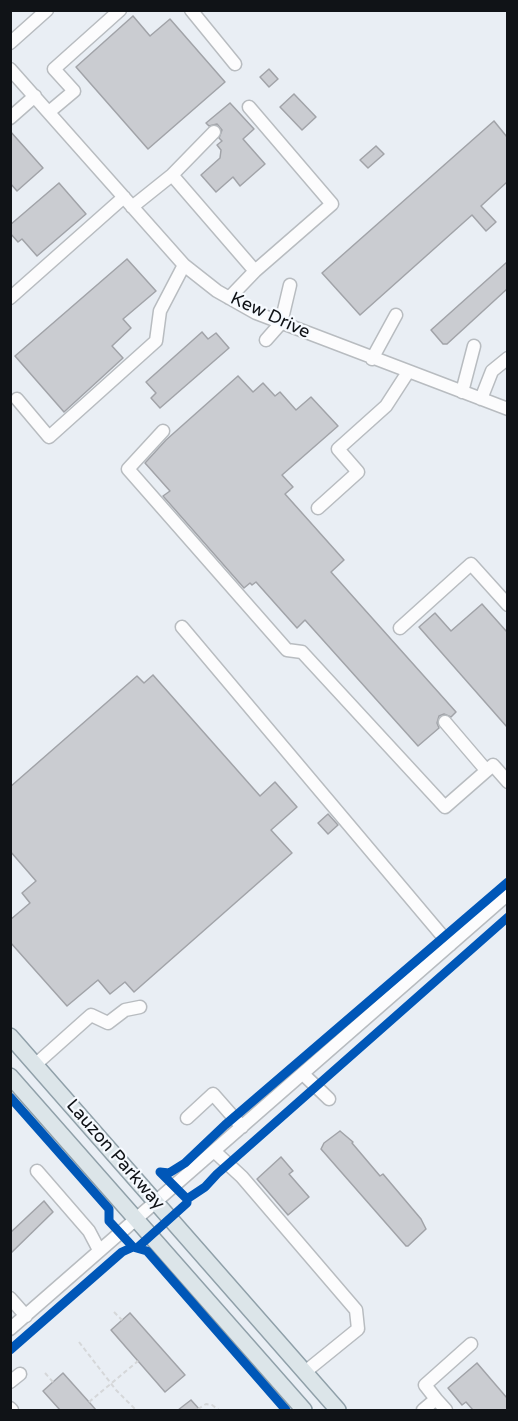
<!DOCTYPE html>
<html>
<head>
<meta charset="utf-8">
<style>
	body { margin:0 }
	#map { position:relative; width:518px; height:1421px; overflow:hidden; background:#e9eef4; font-family:"Varela Round",sans-serif }
	canvas { display:block }
	.frame { position:absolute; inset:0; border:12px solid #101317; pointer-events:none }
</style>
</head>
<body>
<div id="map">
<canvas width="518" height="1421"></canvas>
<div class="frame"></div>
</div>
<script>
const ctx = document.querySelector('canvas').getContext('2d');
ctx.lineJoin = 'round';
function fillPath(path, color) {
  ctx.fillStyle = color;
  ctx.fill(path, 'evenodd');
}
function toPath(rows) {
  const path = new Path2D();
  for (const r of rows) {
    path.moveTo(r[0], r[1]);
    for (let i = 2; i < r.length; i += 2) path.lineTo(r[i], r[i + 1]);
  }
  return path;
}
function strokePath(path, color, width, dash) {
  ctx.strokeStyle = color;
  ctx.lineWidth = width;
  ctx.lineCap = dash ? 'butt' : 'round';
  ctx.setLineDash(dash || []);
  ctx.stroke(path);
}
function label(font, color, halo, rows, align = 'center') {
  ctx.font = font + ' "Varela Round",sans-serif';
  ctx.lineWidth = 4.5;
  ctx.setLineDash([]);
  ctx.textBaseline = 'middle';
  ctx.strokeStyle = halo;
  ctx.fillStyle = color;
  for (const [text, x, y, turn = 0] of rows) {
    ctx.save();
    ctx.translate(x, y);
    ctx.rotate((+turn || 0) * Math.PI / 180);
    ctx.textAlign = isNaN(turn) ? turn : align;
    if (halo) ctx.strokeText(text, 0, 0);
    ctx.fillText(text, 0, 0);
    ctx.restore();
  }
}
const building = toPath([
	[133,16,150,36,170,19,225,82,148,149,76,67,133,16],
	[269,69,278,79,269,87,260,77,269,69],
	[294,94,316,117,302,130,280,107,294,94],
	[230,103,254,129,243,139,265,164,240,186,233,177,216,192,201,175,220,158,221,150,217,145,222,141,219,138,222,130,217,124,209,126,206,123,230,103],
	[494,121,507,137,507,182,481,206,496,222,486,231,472,215,360,315,322,273,494,121],
	[10,131,43,168,17,191,10,183,10,131],
	[376,146,384,154,368,168,360,160,376,146],
	[59,183,86,214,37,256,22,239,18,242,10,233,10,225,59,183],
	[127,259,156,291,123,319,131,328,112,346,123,358,64,412,15,356,127,259],
	[507,262,507,289,447,344,443,344,431,330,507,262],
	[202,332,208,339,216,333,229,348,160,408,151,398,156,393,146,382,202,332],
	[238,376,253,392,263,383,275,396,280,392,296,410,311,397,338,426,282,475,293,487,285,494,344,560,331,572,456,712,451,717,444,714,439,716,437,723,439,728,418,746,305,620,297,628,256,582,252,585,250,583,244,588,163,496,170,491,145,463,166,440,238,376],
	[482,604,507,632,507,727,419,627,435,613,451,631,482,604],
	[153,675,260,796,275,782,297,807,271,830,292,853,134,992,125,982,110,994,98,980,67,1006,10,942,10,920,30,903,22,893,36,881,10,851,10,787,137,676,144,683,153,675],
	[328,814,338,825,328,834,318,823,328,814],
	[340,1131,353,1142,352,1143,380,1176,383,1174,421,1219,426,1229,408,1246,406,1246,321,1149,324,1143,340,1131],
	[281,1157,293,1171,289,1174,309,1197,288,1215,257,1179,281,1157],
	[44,1201,53,1212,10,1254,10,1233,44,1201],
	[130,1313,185,1375,165,1392,111,1330,130,1313],
	[477,1363,507,1398,507,1410,473,1410,466,1402,462,1405,448,1388,477,1363],
	[63,1373,89,1402,96,1410,60,1410,43,1391,63,1373],
	[191,1400,200,1410,178,1410,191,1400]
]);
const path = toPath([
	[114,1312,122,1320],
	[79,1342,116,1390,136,1410],
	[45,1373,53,1382],
	[89,1402,138,1361],
	[198,1409,206,1404,212,1405,219,1410]
]);
const minor = toPath([
	[191,10,235,64],
	[10,43,47,10],
	[10,69,184,265,217,291,256,313,508,409],
	[49,112,74,91,54,69,120,10],
	[10,118,35,96],
	[172,175,255,271,332,204,249,107],
	[132,207,172,175,214,132],
	[10,298,124,197],
	[229,298,255,271],
	[266,340,281,323,290,285],
	[372,359,396,315],
	[462,392,474,346],
	[17,399,49,437,156,341,160,311,184,265],
	[481,399,492,371,508,358],
	[163,431,128,469,287,650,302,652,445,807,493,765,508,782],
	[318,508,358,472,338,449,386,406,408,372],
	[182,627,450,945],
	[400,628,471,564,508,605],
	[445,722,486,770],
	[36,1064,91,1015,108,1023,125,1010,140,1007],
	[303,1074,329,1099],
	[187,1118,213,1094,242,1127],
	[214,1151,242,1177,356,1310,358,1329,305,1372],
	[37,1171,89,1231,99,1250],
	[10,1298,26,1316],
	[10,1329,508,894],
	[10,1382,20,1374],
	[436,1399,446,1410],
	[10,1408,12,1410],
	[423,1410,436,1399,425,1385,471,1344]
]);
const major = toPath([
	[10,1036,338,1410],
	[10,1076,304,1410]
]);
const cycleway = toPath([
	[10,1097,109,1209,109,1221,133,1247],
	[160,1172,169,1173,185,1163,225,1125,508,882],
	[187,1199,205,1187,217,1174,508,917],
	[137,1248,187,1203,187,1199,160,1172],
	[10,1350,122,1252,133,1247,147,1251,286,1410]
]);
const streetNames = [
	["Kew Drive",270,316,25],
	["Lauzon Parkway",115,1155,49]
];
fillPath(building, '#caccd1');
strokePath(building, '#a1a3a8', 1.5);
strokePath(minor, '#b8bcc0', 15);
strokePath(major, '#90a0a9', 18);
strokePath(path, '#d5d7d9', 2, [4.5, 3]);
strokePath(minor, '#fcfcfd', 12);
strokePath(major, '#dce5e9', 15);
strokePath(cycleway, '#0057b8', 9);
label('18px', '#101317', '#f6faff', streetNames);
</script>
</body>
</html>
